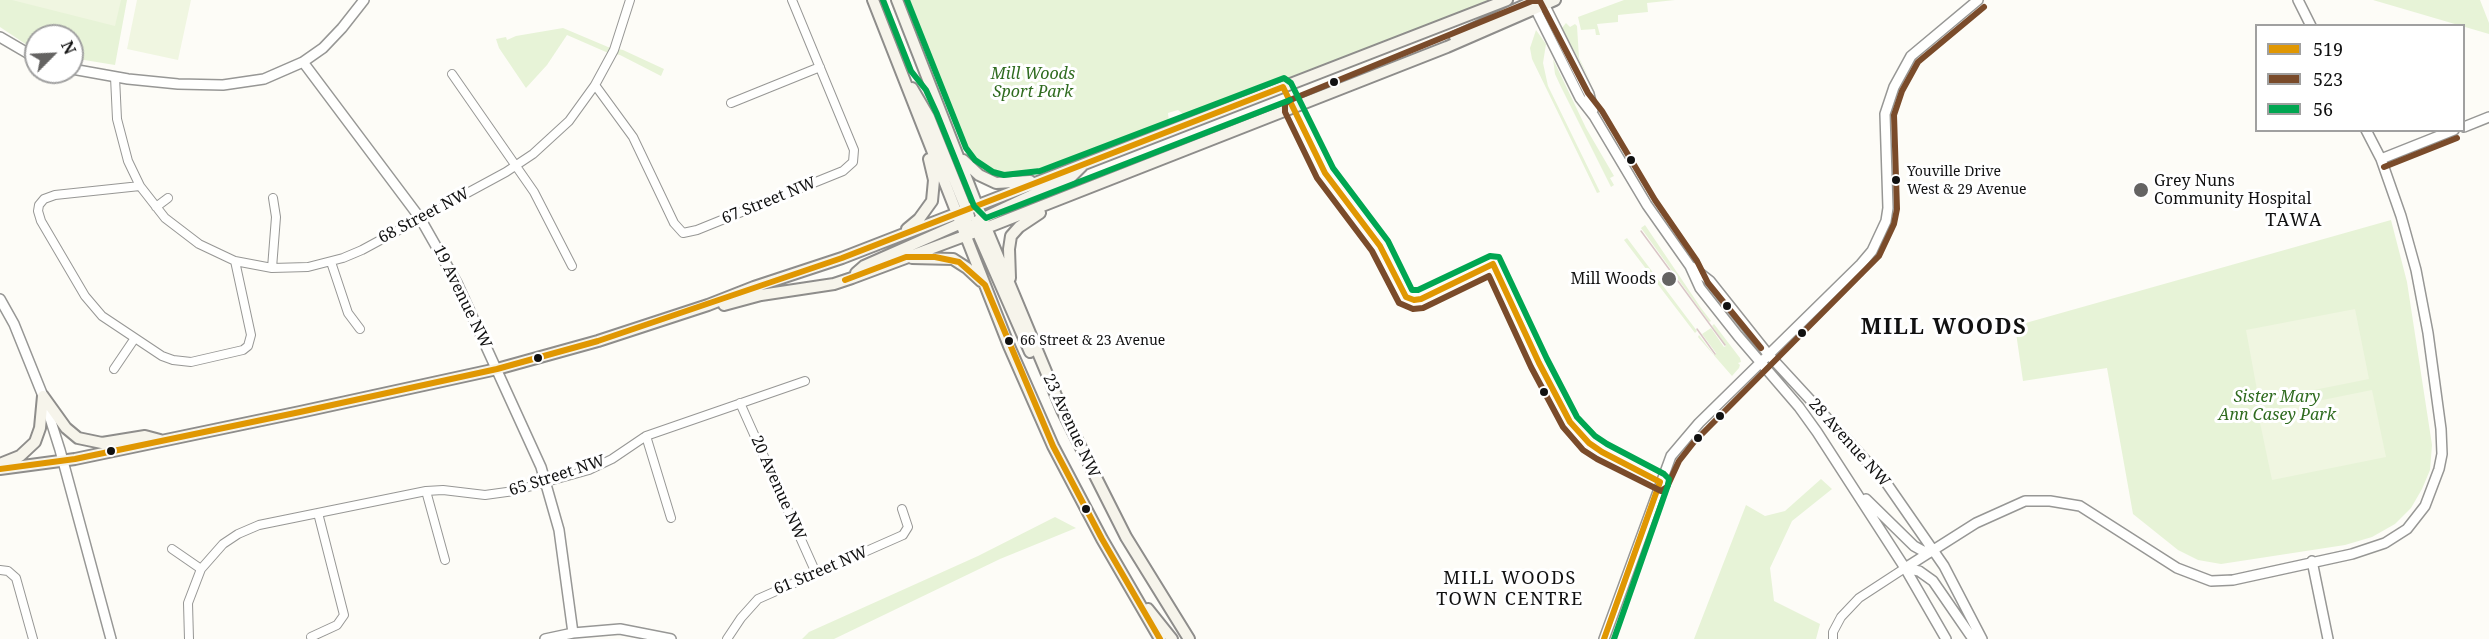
<!DOCTYPE html>
<html>
<head>
<meta charset="utf-8">
<style>
	body { margin:0 }
	#map { position:relative; width:2489px; height:639px; overflow:hidden; background:#fdfcf7; font-family:"Noto Serif",serif }
	canvas { display:block }
	.legend { position:absolute; left:2255px; top:24px; width:210px; height:108px; box-sizing:border-box; background:#fff; border:2px solid #a0a0a0; margin:0; padding:8px 10px; list-style:none; font-size:18px; color:#111 }
	.legend li { display:flex; align-items:center; gap:12px; height:30px }
	.legend b { width:30px; border:2px solid #a0a0a0 }
	.north { position:absolute; left:24px; top:24px; width:60px; height:60px; box-sizing:border-box; background:#fff; border:2px solid #a0a0a0; border-radius:50%; rotate:66deg; font-size:16px; font-weight:700; line-height:24px; text-align:center; color:#111 }
	.north::after { content:''; display:block; margin:auto; width:21px; height:27px; background:#646362; clip-path:polygon(50% 0,100% 100%,50% 72%,0 100%) }
</style>
</head>
<body>
<div id="map">
<canvas width="2489" height="639"></canvas>
<ul class="legend">
<li><b style="height:8px;background:#e09702"></b>519</li>
<li><b style="height:8px;background:#7a4b2a"></b>523</li>
<li><b style="height:8px;background:#00a651"></b>56</li>
</ul>
<div class="north">N</div>
</div>
<script>
const ctx = document.querySelector('canvas').getContext('2d');
ctx.lineJoin = 'round';
function fillPath(path, color) {
  ctx.fillStyle = color;
  ctx.fill(path, 'evenodd');
}
function toPath(rows) {
  const path = new Path2D();
  for (const r of rows) {
    path.moveTo(r[0], r[1]);
    for (let i = 2; i < r.length; i += 2) path.lineTo(r[i], r[i + 1]);
  }
  return path;
}
function strokePath(path, color, width, dash) {
  ctx.strokeStyle = color;
  ctx.lineWidth = width;
  ctx.lineCap = dash ? 'butt' : 'round';
  ctx.setLineDash(dash || []);
  ctx.stroke(path);
}
function label(font, color, halo, rows, align = 'center') {
  ctx.font = font + ' "Noto Serif",serif';
  ctx.lineWidth = 6;
  ctx.setLineDash([]);
  ctx.textBaseline = 'middle';
  ctx.strokeStyle = halo;
  ctx.fillStyle = color;
  for (const [text, x, y, turn = 0] of rows) {
    ctx.save();
    ctx.translate(x, y);
    ctx.rotate((+turn || 0) * Math.PI / 180);
    ctx.textAlign = isNaN(turn) ? turn : align;
    if (halo) ctx.strokeText(text, 0, 0);
    ctx.fillText(text, 0, 0);
    ctx.restore();
  }
}
const green = toPath([
	[0,0,127,0,115,65,72,58,72,36,36,36,36,51,0,27],
	[910,0,1487,0,1488,1,1228,101,1187,113,1183,114,1178,110,1168,113,1169,122,1167,124,1013,178,997,177,984,170,975,163,967,148],
	[1624,0,1675,0,1647,3,1648,12,1618,15,1618,22,1597,24,1600,35,1596,35,1595,29,1581,30,1578,17],
	[2373,0,2480,0,2489,23,2489,34],
	[1566,23,1570,27,1575,24,1577,26,1579,58,1593,86,1562,28],
	[563,28,608,47,623,50,664,69,661,76,620,55,606,52,567,35,547,65,526,88,499,48,496,39,506,37,507,40,516,36],
	[1536,30,1546,44,1543,63,1548,86,1600,192,1597,193,1532,59,1530,48],
	[1553,59,1586,128,1614,176,1610,178,1614,185,1611,187,1561,87,1555,74],
	[2391,220,2407,282,2432,445,2430,470,2422,489,2411,508,2395,524,2372,537,2345,545,2221,564,2198,560,2178,550,2133,514,2107,368,2023,381,2015,326],
	[1645,225,1701,308,1711,321,1709,322,1641,228],
	[1627,238,1697,331,1695,333,1624,240],
	[1714,324,1740,358,1741,362,1738,363,1740,365,1739,368,1732,376,1698,337,1699,335,1714,355,1716,353,1702,334,1711,328,1724,347,1726,346,1712,326],
	[1821,479,1832,489,1792,521,1770,568,1774,601,1820,624,1816,639,1694,639,1746,505,1765,516,1785,511],
	[1055,517,1076,528,1000,559,834,639,802,639,809,632,978,556]
]);
const pitch = toPath([
	[12,0,121,0,115,26],
	[137,0,191,0,178,60,127,49],
	[2355,309,2369,379,2259,401,2246,330],
	[2372,390,2386,457,2272,480,2258,413]
]);
const minor = toPath([
	[452,74,534,192,572,266],
	[115,77,117,119,128,161,140,186,165,218,199,244,235,261,272,268,308,267,343,258,362,250,506,172,533,154,569,121,595,85,614,50,630,0],
	[595,85,633,137,674,223,683,233,697,230,843,171,853,162,854,150,792,0],
	[731,103,820,67],
	[140,186,55,195,44,199,39,205,38,211,41,221,85,296,102,316,162,356,173,360,191,362,243,350,248,346,251,335,235,261],
	[156,207,168,198],
	[331,262,348,313,360,329],
	[272,268,276,217,273,198],
	[114,369,135,338],
	[740,403,816,573],
	[646,436,671,518],
	[426,491,445,560],
	[172,549,201,569,188,603,189,639],
	[201,569,223,544,238,534,259,525,426,491,443,490,485,495,514,491,589,470,612,459,646,436,805,381],
	[0,570,8,571,16,578,33,639],
	[311,637,337,625,344,615,318,513],
	[727,639,741,618,758,599,903,535,908,527,902,509],
	[1833,639,1833,632,1841,617,1859,598,1905,568]
]);
const tertiary = toPath([
	[1542,0,1589,94,1593,110],
	[2298,0,2311,26],
	[1532,2,1580,98,1594,116,1647,205,1690,266,1700,288,1738,336,1799,407,1817,432,1905,568,1946,639],
	[0,37,36,58],
	[303,62,420,218,457,283,541,467,559,530,573,633],
	[72,69,128,79,178,84,223,85,264,79,303,62,323,48,342,28,364,0],
	[2464,127,2489,117],
	[2381,159,2454,130],
	[1692,267,1710,281,1768,354,1885,481,1944,566,1982,639],
	[0,299,14,324,43,396,60,450,111,639],
	[1866,499,1914,546,1923,551,1934,551],
	[2312,561,2328,639],
	[1905,568,1976,523,2025,501,2050,501,2080,506,2177,568,2211,581,2233,580,2352,554,2385,543,2407,529,2425,506,2439,469,2442,454,2441,429,2428,333,2416,270,2401,216,2381,159,2366,130],
	[1905,568,1919,571,1933,581,1973,639],
	[545,639,573,633,620,629,671,639],
	[1604,639,1671,456,1699,423,1861,264,1872,251,1886,221,1888,208,1885,114,1894,87,1911,56,1978,0]
]);
const secondary = toPath([
	[873,0,1009,346,1053,446,1102,539,1160,639],
	[897,0,982,218,1062,410,1126,537,1189,639],
	[1455,37,1536,0],
	[912,88,929,117,969,216],
	[963,160,979,175,996,183,1030,181],
	[959,216,977,231,1030,352],
	[977,221,1071,177,1082,166],
	[907,229,919,219,932,201,934,180,929,159],
	[912,258,953,259,967,268,981,281],
	[856,273,864,266,966,221],
	[1010,278,1009,249,1011,236,1019,227,1040,213],
	[724,305,761,295,834,284,852,278,986,228,1447,47,1555,0],
	[43,396,66,428,78,438,102,443,145,436,160,440],
	[0,464,20,456,35,442,40,428,43,396],
	[0,469,75,459,300,412,497,369,598,341,708,305,754,287,842,258,1507,0],
	[1148,609,1172,639]
]);
const tram = toPath([
	[1641,231,1725,345],
	[1697,329,1715,354]
]);
const bus1 = toPath([
	[845,280,906,257,935,257,959,262,985,285,1053,446,1102,539,1160,639],
	[0,469,75,459,300,412,497,369,598,341,842,258,1283,87,1325,173,1380,246,1406,297,1414,300,1421,299,1493,264,1539,363,1570,422,1589,443,1602,452,1660,482,1604,639]
]);
const bus2 = toPath([
	[2384,167,2457,138],
	[1761,348,1708,283,1697,261,1655,200,1602,111,1588,93,1540,1,1532,1,1290,100,1285,104,1285,112,1317,178,1372,251,1399,303,1413,309,1423,308,1489,276,1531,367,1563,427,1583,450,1597,459,1661,491,1667,487,1679,461,1694,442,1879,256,1894,224,1897,209,1894,115,1902,91,1918,62,1984,7]
]);
const bus3 = toPath([
	[883,0,911,71,926,90,937,114,974,206,986,218,1290,100],
	[907,0,966,148,975,160,993,172,1004,175,1040,171,1284,78,1291,83,1333,168,1388,241,1412,290,1418,290,1490,256,1499,257,1547,359,1577,417,1595,436,1607,444,1664,474,1669,479,1668,485,1614,639]
]);
const markers = [
	[1334,82,5,"#111"],
	[1631,160,5,"#111"],
	[1896,180,5,"#111"],
	[2141,190,8,"#646362"],
	[1669,279,8,"#646362"],
	[1727,306,5,"#111"],
	[1802,333,5,"#111"],
	[1009,341,5,"#111"],
	[538,358,5,"#111"],
	[1544,392,5,"#111"],
	[1720,416,5,"#111"],
	[1698,438,5,"#111"],
	[111,451,5,"#111"],
	[1086,509,5,"#111"]
];
const busNames = [
	["Youville Drive",1907,172],
	["West & 29 Avenue",1907,190],
	["66 Street & 23 Avenue",1020,341]
];
const parkNames = [
	["Mill Woods",1033,74],
	["Sport Park",1033,92],
	["Sister Mary",2277,397],
	["Ann Casey Park",2277,415]
];
const poiNames = [
	["Grey Nuns",2154,181],
	["Community Hospital",2154,199],
	["Mill Woods",1656,279,"right"]
];
const streetNames = [
	["67 Street NW",769,201,-22],
	["68 Street NW",424,216,-28],
	["19 Avenue NW",462,297,64],
	["23 Avenue NW",1071,426,65],
	["28 Avenue NW",1849,443,48],
	["65 Street NW",557,476,-18],
	["20 Avenue NW",778,488,66],
	["61 Street NW",821,571,-23]
];
const neighbourhoodNames = [
	["TAWA",2294,221],
	["MILL WOODS",1510,579],
	["TOWN CENTRE",1510,600]
];
const districtNames = [
	["MILL WOODS",1944,328]
];
fillPath(green, '#e7f3d7');
fillPath(pitch, '#f0f6e1');
strokePath(minor, '#979795', 10);
strokePath(tertiary, '#979795', 12);
strokePath(secondary, '#8e8d8b', 14);
strokePath(minor, '#fffffe', 8);
strokePath(tertiary, '#fffffe', 9);
strokePath(secondary, '#f6f4eb', 10);
strokePath(tram, '#d9c6c7', 1.5);
strokePath(bus1, '#e09702', 6);
strokePath(bus2, '#7a4b2a', 6);
strokePath(bus3, '#00a651', 6);
for (const [x, y, r, color] of markers) {
  const dot = new Path2D();
  dot.arc(x, y, r, 0, 2 * Math.PI);
  ctx.fillStyle = color;
  ctx.fill(dot);
  strokePath(dot, '#fff', 2);
}
label('14px', '#111', '#fff', busNames, 'left');
label('italic 16px', '#2f6b1f', '#fff', parkNames);
label('16px', '#111', '#fff', poiNames, 'left');
label('16px', '#111', '#fff', streetNames);
ctx.letterSpacing = '1.5px';
label('18px', '#111', '#fff', neighbourhoodNames);
ctx.letterSpacing = '0px';
ctx.letterSpacing = '1.5px';
label('bold 22px', '#111', '#fff', districtNames);
ctx.letterSpacing = '0px';
</script>
</body>
</html>
